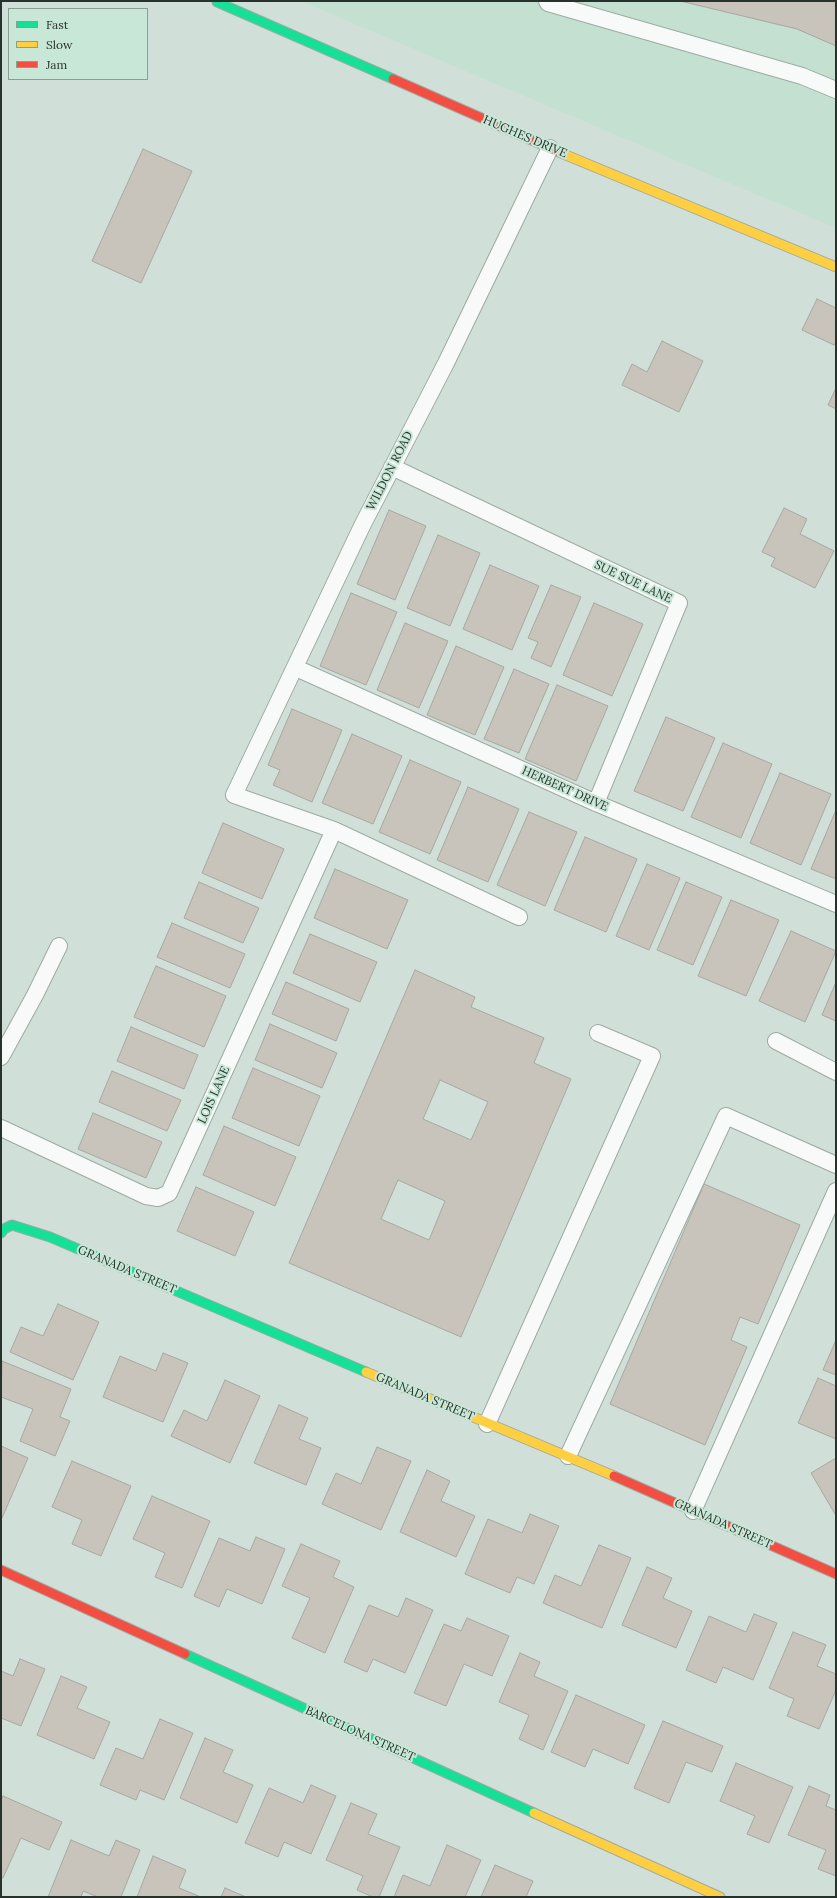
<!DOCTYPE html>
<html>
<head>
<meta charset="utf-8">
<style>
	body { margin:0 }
	#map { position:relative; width:837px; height:1898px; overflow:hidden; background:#d0e0d8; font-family:Lora,serif }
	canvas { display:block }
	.frame { position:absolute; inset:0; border:2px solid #27322c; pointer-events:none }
	.legend { position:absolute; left:8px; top:8px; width:140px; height:72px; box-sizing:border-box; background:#c9e7d7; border:1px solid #889f93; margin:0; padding:5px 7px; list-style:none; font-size:12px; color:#27322c }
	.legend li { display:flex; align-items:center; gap:8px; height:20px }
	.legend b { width:20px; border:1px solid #889f93 }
</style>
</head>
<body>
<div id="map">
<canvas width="837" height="1898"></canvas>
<div class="frame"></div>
<ul class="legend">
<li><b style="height:5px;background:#16e098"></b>Fast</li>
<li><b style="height:5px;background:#ffcf43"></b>Slow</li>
<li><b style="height:5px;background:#f24e42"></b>Jam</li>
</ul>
</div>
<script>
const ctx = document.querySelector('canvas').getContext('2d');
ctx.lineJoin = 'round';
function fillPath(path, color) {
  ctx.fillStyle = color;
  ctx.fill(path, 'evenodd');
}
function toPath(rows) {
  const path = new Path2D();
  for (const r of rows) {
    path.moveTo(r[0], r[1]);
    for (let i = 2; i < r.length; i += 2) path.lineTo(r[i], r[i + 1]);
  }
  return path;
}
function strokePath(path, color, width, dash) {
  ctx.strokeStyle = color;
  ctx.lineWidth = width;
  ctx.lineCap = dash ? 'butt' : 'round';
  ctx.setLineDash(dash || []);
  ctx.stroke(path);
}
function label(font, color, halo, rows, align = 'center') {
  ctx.font = font + ' Lora,serif';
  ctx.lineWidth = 4;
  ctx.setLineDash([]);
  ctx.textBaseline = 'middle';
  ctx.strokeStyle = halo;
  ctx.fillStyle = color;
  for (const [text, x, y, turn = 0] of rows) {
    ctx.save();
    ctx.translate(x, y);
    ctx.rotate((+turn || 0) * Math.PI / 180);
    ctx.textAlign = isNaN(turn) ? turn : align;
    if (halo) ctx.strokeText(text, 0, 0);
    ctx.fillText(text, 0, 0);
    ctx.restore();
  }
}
const built = toPath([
	[301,1,836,1,836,228,616,135]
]);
const building = toPath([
	[680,1,836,1,836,46,797,29,680,1],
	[143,149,192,171,141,283,92,261,143,149],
	[817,299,836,308,836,342,834,345,802,330,817,299],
	[662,341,703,361,679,412,622,385,632,364,647,372,662,341],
	[836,388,836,409,828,405,836,388],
	[784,508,807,519,800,534,834,551,815,588,771,566,775,558,762,552,784,508],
	[389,510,426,526,395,600,357,584,389,510],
	[438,535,480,553,450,626,407,608,438,535],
	[490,565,539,586,512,650,463,629,490,565],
	[551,585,581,597,551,667,531,658,538,642,528,638,551,585],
	[351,593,397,612,366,685,320,666,351,593],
	[594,603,643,624,612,696,563,675,594,603],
	[405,623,448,641,419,708,377,690,405,623],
	[456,646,504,667,475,735,427,715,456,646],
	[514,669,549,684,519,753,484,739,514,669],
	[557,685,608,706,576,781,525,759,557,685],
	[292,709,342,730,312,802,273,785,280,770,268,765,292,709],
	[666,717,715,738,683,811,634,791,666,717],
	[352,734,402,756,373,824,322,803,352,734],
	[723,743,772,764,741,838,691,817,723,743],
	[410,760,461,782,430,854,379,832,410,760],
	[780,773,831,794,801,865,750,843,780,773],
	[468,787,519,809,488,882,437,860,468,787],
	[836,810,836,879,811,869,836,810],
	[529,812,577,832,545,906,497,885,529,812],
	[223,823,284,849,262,899,202,873,223,823],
	[585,837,637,859,606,932,554,910,585,837],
	[647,864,680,878,649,950,616,936,647,864],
	[335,869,408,900,387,949,314,918,335,869],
	[199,882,259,908,243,943,184,918,199,882],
	[686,882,722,897,693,965,657,950,686,882],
	[731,900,779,920,746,996,698,976,731,900],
	[172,923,245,954,230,988,157,957,172,923],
	[791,931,836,951,805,1022,759,1001,791,931],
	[310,934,377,962,360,1002,293,973,310,934],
	[156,966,226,996,204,1047,134,1017,156,966],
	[415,970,475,997,471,1007,544,1038,534,1063,571,1079,461,1337,289,1263,415,970],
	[440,1080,488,1102,471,1140,423,1119,440,1080],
	[398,1180,445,1201,429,1240,381,1219,398,1180],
	[286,982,349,1009,336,1041,272,1014,286,982],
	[836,982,836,1021,822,1015,836,982],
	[270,1024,337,1053,322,1088,255,1060,270,1024],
	[131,1027,198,1055,184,1089,117,1061,131,1027],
	[253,1068,320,1096,299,1146,232,1118,253,1068],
	[112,1071,181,1100,167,1131,99,1102,112,1071],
	[93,1113,162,1142,146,1178,78,1149,93,1113],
	[224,1126,296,1157,275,1206,203,1175,224,1126],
	[704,1184,800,1225,758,1324,740,1317,731,1340,747,1347,705,1445,610,1404,704,1184],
	[196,1187,254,1212,235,1256,177,1231,196,1187],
	[58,1304,99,1322,73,1380,10,1352,21,1327,43,1336,58,1304],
	[836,1340,836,1375,823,1370,836,1340],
	[163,1353,188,1363,163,1422,103,1397,120,1356,156,1371,163,1353],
	[2,1361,71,1389,60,1417,70,1421,55,1456,20,1441,33,1409,1,1397,2,1361],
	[818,1378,836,1386,836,1439,798,1423,818,1378],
	[225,1380,260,1396,230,1463,171,1436,184,1410,207,1421,225,1380],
	[279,1405,308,1418,299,1439,321,1448,306,1485,254,1463,279,1405],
	[1,1446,28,1458,2,1518,1,1518,1,1446],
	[377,1447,411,1461,381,1530,322,1504,336,1473,361,1484,377,1447],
	[836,1458,836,1514,835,1514,811,1473,836,1458],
	[72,1461,131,1486,101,1556,72,1544,82,1520,52,1507,72,1461],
	[427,1470,450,1481,441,1501,475,1516,456,1557,400,1532,427,1470],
	[152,1496,210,1521,182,1588,155,1577,165,1553,133,1539,152,1496],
	[530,1514,559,1526,534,1584,517,1577,510,1593,465,1574,488,1519,522,1533,530,1514],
	[256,1537,285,1549,262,1604,227,1589,219,1607,194,1596,219,1538,250,1551,256,1537],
	[301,1544,340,1561,333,1577,354,1587,325,1653,292,1638,310,1598,282,1586,301,1544],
	[599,1545,631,1558,602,1628,543,1603,555,1575,581,1586,599,1545],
	[647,1567,672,1578,663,1598,692,1611,676,1648,622,1625,647,1567],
	[406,1598,433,1610,405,1673,373,1659,367,1672,344,1662,369,1605,398,1617,406,1598],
	[754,1614,777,1623,753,1680,723,1667,716,1683,686,1670,709,1616,746,1632,754,1614],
	[467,1618,509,1636,492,1676,464,1664,446,1706,414,1693,444,1624,461,1631,467,1618],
	[793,1632,826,1645,817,1666,836,1674,836,1690,819,1729,787,1716,794,1699,769,1688,793,1632],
	[520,1653,540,1662,534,1676,568,1691,543,1750,519,1739,529,1715,499,1702,520,1653],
	[20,1659,45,1669,21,1726,1,1718,1,1671,13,1676,20,1659],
	[61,1676,87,1687,77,1708,110,1722,94,1759,37,1735,61,1676],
	[576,1695,645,1725,628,1764,593,1749,585,1767,551,1752,576,1695],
	[160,1719,193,1733,164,1800,140,1790,136,1800,100,1785,116,1748,143,1759,160,1719],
	[663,1721,723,1746,712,1772,686,1762,669,1803,634,1788,663,1721],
	[205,1738,233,1750,223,1772,253,1785,237,1823,180,1798,205,1738],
	[736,1763,793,1787,769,1843,747,1834,755,1816,720,1801,736,1763],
	[311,1785,336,1796,311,1854,284,1842,278,1857,245,1843,269,1788,303,1803,311,1785],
	[809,1786,830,1795,826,1806,836,1810,836,1876,818,1869,826,1850,788,1835,809,1786],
	[3,1796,62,1822,49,1850,21,1838,3,1878,1,1877,1,1800,3,1796],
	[351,1803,377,1814,368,1834,400,1847,379,1897,373,1897,357,1890,363,1876,326,1860,351,1803],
	[71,1840,109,1856,116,1840,140,1850,121,1897,98,1897,83,1891,81,1897,48,1897,71,1840],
	[447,1845,481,1860,465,1897,394,1897,403,1875,430,1886,447,1845],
	[153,1856,186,1870,179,1888,201,1897,137,1897,153,1856],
	[495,1865,533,1881,526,1897,481,1897,495,1865],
	[225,1888,246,1897,221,1897,225,1888]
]);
const lane = toPath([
	[547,1,548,3,802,76,836,90],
	[392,467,679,603,596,803],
	[296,668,596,803,836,904],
	[519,917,334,830,234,795,362,526,446,363,550,148],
	[776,1041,836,1072],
	[1,1057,35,995,59,946],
	[1,1128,146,1196,158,1198,169,1193,334,830],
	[487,1424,652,1056,598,1033],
	[568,1456,726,1116,836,1165],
	[693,1511,836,1191]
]);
const fast = toPath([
	[217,2,393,79],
	[1,1233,4,1229,12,1225,50,1237,366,1372],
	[185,1654,534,1813]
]);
const slow = toPath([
	[561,153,836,267],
	[366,1372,614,1476],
	[534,1813,720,1897]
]);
const jam = toPath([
	[393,79,561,153],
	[614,1476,836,1574],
	[1,1570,185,1654]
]);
const streetNames = [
	["HUGHES DRIVE",525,137,23],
	["WILDON ROAD",390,471,-63],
	["SUE SUE LANE",633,582,25],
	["HERBERT DRIVE",565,789,24],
	["LOIS LANE",214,1095,-66],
	["GRANADA STREET",127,1270,23],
	["GRANADA STREET",425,1397,23],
	["GRANADA STREET",723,1524,24],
	["BARCELONA STREET",360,1734,24]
];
fillPath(built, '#c4e0d1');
fillPath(building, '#c8c3bb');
strokePath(building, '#a6a8a2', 1);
strokePath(lane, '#9daaa3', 18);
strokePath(fast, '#9daaa3', 11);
strokePath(slow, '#9daaa3', 11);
strokePath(jam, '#9daaa3', 11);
strokePath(lane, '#f8faf9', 16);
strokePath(fast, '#16e098', 9);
strokePath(slow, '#ffcf43', 9);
strokePath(jam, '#f24e42', 9);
label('12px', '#27322c', '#c9e7d7', streetNames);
</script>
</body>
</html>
